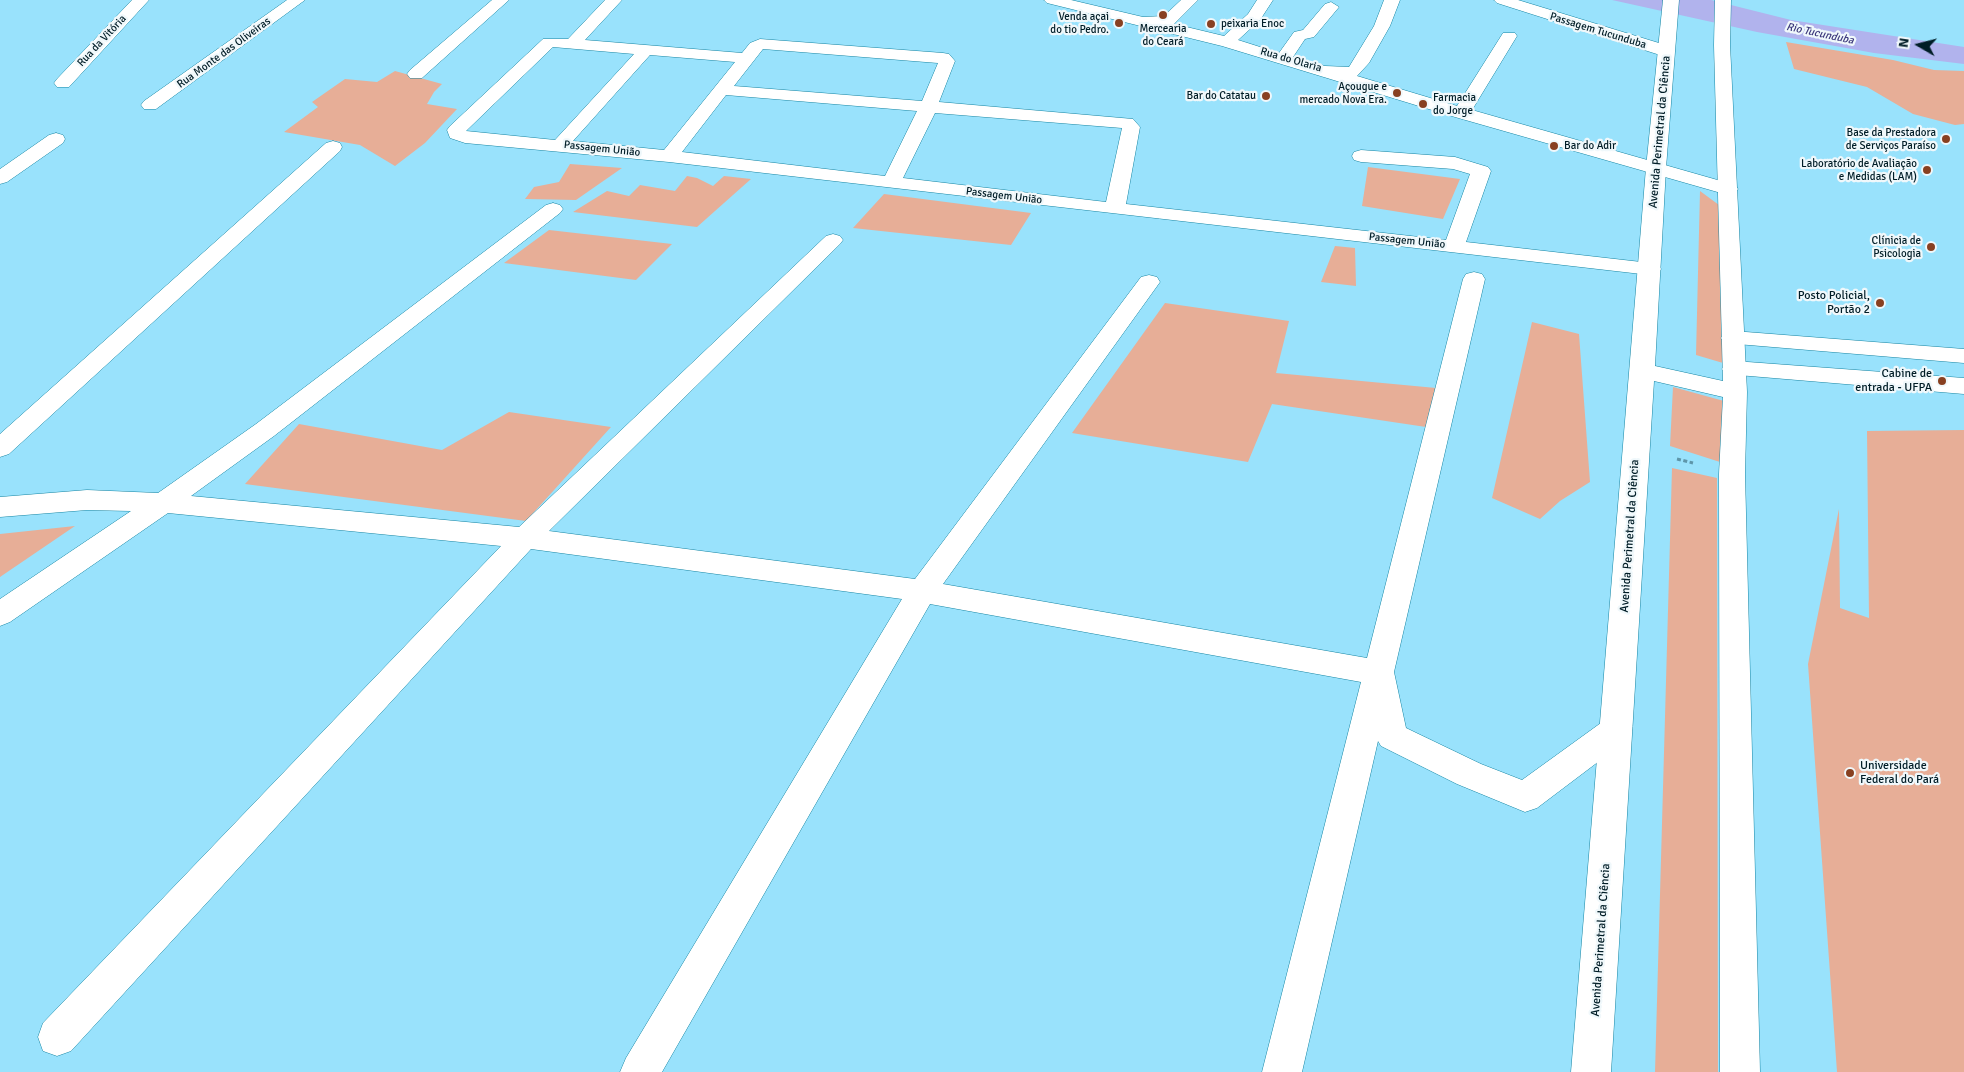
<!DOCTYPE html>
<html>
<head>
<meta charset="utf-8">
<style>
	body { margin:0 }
	#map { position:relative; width:1964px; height:1072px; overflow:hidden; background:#99e2fc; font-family:Signika,sans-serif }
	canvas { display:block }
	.north { position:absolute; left:1894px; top:20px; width:50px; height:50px; -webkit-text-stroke:4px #f0f8fb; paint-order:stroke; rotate:278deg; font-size:14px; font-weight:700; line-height:20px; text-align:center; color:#001d27 }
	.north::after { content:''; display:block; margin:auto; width:18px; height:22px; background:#001d27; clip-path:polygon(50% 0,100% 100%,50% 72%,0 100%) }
</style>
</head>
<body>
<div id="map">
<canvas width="1964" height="1072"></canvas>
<div class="north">N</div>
</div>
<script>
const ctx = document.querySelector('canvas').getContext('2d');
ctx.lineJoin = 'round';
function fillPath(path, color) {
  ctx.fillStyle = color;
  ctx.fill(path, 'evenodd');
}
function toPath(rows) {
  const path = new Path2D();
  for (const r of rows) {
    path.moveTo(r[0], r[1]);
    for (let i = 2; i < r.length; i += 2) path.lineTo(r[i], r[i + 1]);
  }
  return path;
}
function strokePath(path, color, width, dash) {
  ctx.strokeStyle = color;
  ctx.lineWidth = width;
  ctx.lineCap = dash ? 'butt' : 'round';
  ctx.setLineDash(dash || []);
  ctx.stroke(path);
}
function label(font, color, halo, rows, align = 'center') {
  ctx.font = font + ' Signika,sans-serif';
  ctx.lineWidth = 4.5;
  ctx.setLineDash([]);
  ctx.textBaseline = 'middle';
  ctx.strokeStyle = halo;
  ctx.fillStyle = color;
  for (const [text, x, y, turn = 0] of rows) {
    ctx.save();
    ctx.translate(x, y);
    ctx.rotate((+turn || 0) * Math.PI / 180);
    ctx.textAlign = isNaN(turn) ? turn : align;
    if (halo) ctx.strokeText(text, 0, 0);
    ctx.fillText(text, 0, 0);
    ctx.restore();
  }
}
const green = toPath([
	[1786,42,1893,60,1934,70,1964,71,1964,124,1955,125,1913,114,1867,87,1794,69],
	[395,71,442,84,434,92,427,104,457,109,425,143,395,166,360,145,284,132,318,107,312,102,345,79,377,82],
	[570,164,622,168,576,200,525,199,534,187,559,182],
	[1368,167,1460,179,1443,219,1362,206],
	[687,176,697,178,713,186,724,176,751,179,697,227,573,212,607,191,629,196,640,185,675,191],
	[1700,191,1719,205,1723,363,1696,355],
	[884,194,1031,213,1011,245,853,228],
	[549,230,672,244,636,280,504,263],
	[1335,246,1355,248,1356,286,1321,282],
	[1165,303,1289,321,1276,373,1436,388,1426,427,1272,404,1248,462,1072,433],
	[1532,322,1579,334,1590,482,1560,501,1540,519,1492,498],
	[1673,387,1724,401,1720,462,1670,446],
	[509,412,611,427,526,521,245,484,299,424,442,450],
	[1964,430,1964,1072,1837,1072,1808,664,1839,509,1840,608,1869,618,1867,431],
	[1672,468,1717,478,1718,1072,1655,1072],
	[75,526,0,577,0,534]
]);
const water = toPath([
	[1612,0,1711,0,1791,20,1964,47,1964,64,1874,53,1757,32]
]);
const path = toPath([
	[1677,459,1693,463]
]);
const minor = toPath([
	[132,0,149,0,69,87,57,87,54,83,57,79,132,0],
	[287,0,305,0,156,109,144,109,141,105,144,101,287,0],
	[492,0,509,0,422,78,410,78,407,74,410,70,492,0],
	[605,0,622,0,585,40,742,53,750,43,760,39,943,53,949,54,955,61,939,102,1133,119,1140,127,1126,204,1446,240,1470,174,1453,169,1361,162,1354,160,1352,156,1354,152,1361,150,1455,157,1488,167,1491,171,1466,242,1650,263,1658,264,1661,269,1658,274,1650,275,669,162,465,143,450,138,447,130,450,126,543,39,568,39,605,0],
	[553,47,634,54,555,140,466,131,553,47],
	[763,49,938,63,922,101,734,86,763,49],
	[650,55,735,62,664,150,573,141,650,55],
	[726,95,917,111,885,176,682,152,726,95],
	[935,113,1122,128,1106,202,903,178,935,113],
	[1044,0,1071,0,1143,17,1164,16,1181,0,1198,0,1174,24,1224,36,1248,14,1257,0,1273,0,1260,20,1238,40,1279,53,1294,32,1303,30,1325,4,1331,2,1339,7,1314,37,1305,39,1293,57,1325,66,1349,67,1374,26,1384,0,1400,0,1390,26,1369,63,1357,76,1457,106,1503,33,1515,33,1517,36,1472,110,1735,185,1738,189,1735,193,1728,195,1455,117,1222,46,1047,3,1044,0],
	[1494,0,1518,0,1672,47,1674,51,1672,55,1660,55,1497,3,1494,0],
	[56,133,63,135,65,139,63,143,7,182,0,184,0,169,49,135,56,133],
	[333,141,340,143,342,147,340,151,9,454,0,457,0,434,326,143,333,141],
	[553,203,560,205,563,209,560,213,274,436,191,496,519,527,826,236,833,234,840,236,843,240,840,244,549,531,915,579,1141,277,1149,275,1157,277,1160,282,943,584,1367,658,1463,279,1466,274,1474,272,1482,274,1485,279,1394,672,1406,728,1481,764,1522,780,1605,720,1616,716,1627,720,1632,730,1627,740,1537,808,1525,812,1457,784,1381,746,1378,741,1302,1072,1262,1072,1361,682,930,604,662,1072,620,1072,626,1058,902,599,531,549,71,1051,57,1056,43,1051,38,1037,43,1023,501,546,168,513,10,622,0,626,0,599,131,511,87,510,0,517,0,497,87,490,158,493,256,424,546,205,553,203],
	[1733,331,1964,349,1964,363,1725,343,1721,338,1725,333,1733,331],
	[1734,361,1964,378,1964,394,1726,374,1722,369,1726,364,1734,361]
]);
const major = toPath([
	[1663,0,1679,0,1666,168,1655,366,1723,381,1714,45,1715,0,1731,0,1730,45,1747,392,1745,474,1760,1072,1720,1072,1719,474,1723,397,1654,381,1611,1072,1571,1072,1646,168,1663,0]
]);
const markers = [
	[1163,15,5,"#884021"],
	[1119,23,5,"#884021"],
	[1211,24,5,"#884021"],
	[1397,93,5,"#884021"],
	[1266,96,5,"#884021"],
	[1423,104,5,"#884021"],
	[1946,139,5,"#884021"],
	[1554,146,5,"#884021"],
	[1927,170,5,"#884021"],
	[1931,247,5,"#884021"],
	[1880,303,5,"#884021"],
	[1942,381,5,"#884021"],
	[1850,773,5,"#884021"]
];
const farPoinames = [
	["Venda açai",1109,17],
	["do tio Pedro.",1109,30],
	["peixaria Enoc",1221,24,"left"],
	["Mercearia",1163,29,"center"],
	["do Ceará",1163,42,"center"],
	["Açougue e",1387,87],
	["mercado Nova Era.",1387,100],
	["Bar do Catatau",1256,96],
	["Farmacia",1433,98,"left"],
	["do Jorge",1433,111,"left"],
	["Base da Prestadora",1936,133],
	["de Serviços Paraíso",1936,146],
	["Bar do Adir",1564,146,"left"],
	["Laboratório de Avaliação",1917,164],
	["e Medidas (LAM)",1917,177],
	["Clínicia de",1921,241],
	["Psicologia",1921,254]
];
const farStreetnames = [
	["Passagem Tucunduba",1598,31,17],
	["Rua da Vitória",102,41,-47],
	["Rua Monte das Oliveiras",224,53,-36],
	["Rua do Olaria",1291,60,16],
	["Passagem União",602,149,6],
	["Passagem União",1004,196,7],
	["Passagem União",1407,241,6]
];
const farWaternames = [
	["Rio Tucunduba",1820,34,12]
];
const streetNames = [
	["Avenida Perimetral da Ciência",1660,132,-85],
	["Avenida Perimetral da Ciência",1630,536,-86],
	["Avenida Perimetral da Ciência",1601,940,-86]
];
const poiNames = [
	["Posto Policial,",1870,296],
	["Portão 2",1870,310],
	["Cabine de",1932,374],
	["entrada - UFPA",1932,388],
	["Universidade",1860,766,"left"],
	["Federal do Pará",1860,780,"left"]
];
fillPath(green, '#e7ae97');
fillPath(water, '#b1b3ed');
strokePath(minor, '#1685a3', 1);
strokePath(major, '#1685a3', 1);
strokePath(path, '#5e96aa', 3, [4, 2.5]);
fillPath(minor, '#fff');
fillPath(major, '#fff');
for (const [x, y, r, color] of markers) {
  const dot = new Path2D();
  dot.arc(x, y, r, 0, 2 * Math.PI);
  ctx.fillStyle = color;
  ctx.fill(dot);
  strokePath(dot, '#f0f8fb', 2);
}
label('11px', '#001d27', '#f0f8fb', farPoinames, 'right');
label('11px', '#001d27', '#f0f8fb', farStreetnames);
label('italic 11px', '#3b377b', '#f0f8fb', farWaternames);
label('12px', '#001d27', '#f0f8fb', streetNames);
label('12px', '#001d27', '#f0f8fb', poiNames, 'right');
</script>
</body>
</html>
